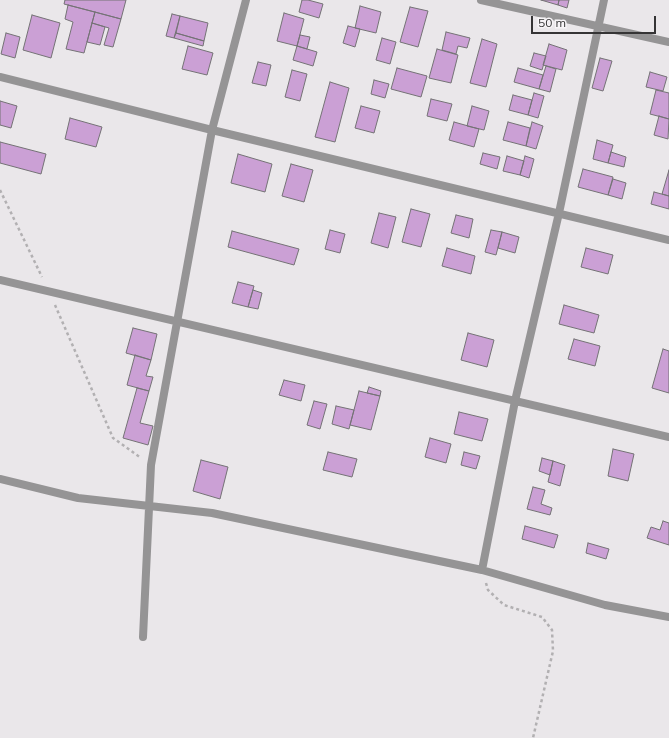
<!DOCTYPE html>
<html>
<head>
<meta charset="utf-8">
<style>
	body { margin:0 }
	#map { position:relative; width:669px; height:738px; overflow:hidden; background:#eae7ea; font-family:Mulish,sans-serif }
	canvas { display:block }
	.scale { position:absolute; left:531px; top:16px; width:125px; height:18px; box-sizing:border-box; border:2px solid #353435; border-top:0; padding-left:5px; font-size:12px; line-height:14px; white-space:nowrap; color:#353435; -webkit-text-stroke:3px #f7f4f7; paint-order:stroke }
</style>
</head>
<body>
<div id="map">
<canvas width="669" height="738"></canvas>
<div class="scale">50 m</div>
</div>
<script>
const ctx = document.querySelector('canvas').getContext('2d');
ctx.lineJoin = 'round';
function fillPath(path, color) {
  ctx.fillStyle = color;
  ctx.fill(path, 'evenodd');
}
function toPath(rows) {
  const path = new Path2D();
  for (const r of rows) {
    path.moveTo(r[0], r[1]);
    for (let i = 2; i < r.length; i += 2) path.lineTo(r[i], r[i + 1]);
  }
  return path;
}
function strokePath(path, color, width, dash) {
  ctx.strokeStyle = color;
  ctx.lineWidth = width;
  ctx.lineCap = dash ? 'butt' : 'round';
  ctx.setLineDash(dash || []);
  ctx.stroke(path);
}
const building = toPath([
	[65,0,126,0,121,19,64,4,65,0],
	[302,0,308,0,323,4,319,18,299,12,302,0],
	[541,0,559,0,558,5,541,0],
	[559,0,569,0,567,8,558,5,559,0],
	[68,5,95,12,84,53,66,49,73,22,65,19,68,5],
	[360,6,381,12,376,33,355,28,360,6],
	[410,7,428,11,418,47,400,42,410,7],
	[95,12,121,19,113,47,104,45,109,28,92,23,95,12],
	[284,13,304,19,297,46,277,41,284,13],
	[172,14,180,16,174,38,166,36,172,14],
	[32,15,60,23,51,58,23,50,32,15],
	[180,16,208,23,204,41,176,33,180,16],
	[92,23,105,27,100,45,87,42,92,23],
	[348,26,360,29,355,47,343,43,348,26],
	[446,32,470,38,467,48,458,46,456,54,442,50,446,32],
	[6,33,20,37,15,58,1,54,6,33],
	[176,33,204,41,203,46,174,38,176,33],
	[300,35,310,37,307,49,297,46,300,35],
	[382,38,396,42,390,64,376,60,382,38],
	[482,39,497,44,486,87,470,83,482,39],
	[549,44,567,50,562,70,543,65,549,44],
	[188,46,213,53,207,75,182,69,188,46],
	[297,46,317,52,313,66,293,60,297,46],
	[437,49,458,55,451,83,429,78,437,49],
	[534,53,546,56,542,70,530,66,534,53],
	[600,58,612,61,603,91,592,88,600,58],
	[258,62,271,65,266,86,252,83,258,62],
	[546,66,556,69,550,92,539,89,546,66],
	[397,68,427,76,421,97,391,89,397,68],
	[518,68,543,75,539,89,514,82,518,68],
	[292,70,307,74,300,101,285,97,292,70],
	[650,72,667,77,663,91,646,87,650,72],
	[374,80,389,84,385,98,371,94,374,80],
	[330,82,349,88,335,142,315,137,330,82],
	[656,90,669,93,669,119,650,114,656,90],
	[534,93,544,96,538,118,528,115,534,93],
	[513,95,532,100,528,115,509,110,513,95],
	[431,99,452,104,447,121,427,116,431,99],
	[0,101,17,106,11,128,0,125,0,101],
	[361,106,380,111,374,133,355,128,361,106],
	[472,106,489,111,484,130,467,126,472,106],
	[659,116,669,119,668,139,654,135,659,116],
	[70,118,102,127,96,147,65,139,70,118],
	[454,122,479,129,474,147,449,140,454,122],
	[508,122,530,128,526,146,503,140,508,122],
	[532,122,543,126,536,149,526,146,532,122],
	[597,140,613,145,608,163,593,159,597,140],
	[0,142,46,154,41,174,0,163,0,142],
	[611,152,626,157,624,167,608,163,611,152],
	[483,153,500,157,497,169,480,164,483,153],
	[238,154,272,164,265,192,231,183,238,154],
	[507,156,524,161,520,175,503,171,507,156],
	[525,156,534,159,529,178,520,175,525,156],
	[291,164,313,170,304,202,282,196,291,164],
	[583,169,613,177,608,195,578,187,583,169],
	[669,170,669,196,662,194,669,170],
	[613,179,626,183,622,199,608,195,613,179],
	[654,192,669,196,669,209,651,204,654,192],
	[411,209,430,214,421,247,402,242,411,209],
	[379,213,396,217,388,248,371,243,379,213],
	[456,215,473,219,469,238,451,233,456,215],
	[330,230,345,234,340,253,325,249,330,230],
	[491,230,502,232,496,255,485,252,491,230],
	[232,231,299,249,294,265,228,247,232,231],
	[502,232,519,237,515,253,498,248,502,232],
	[447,248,475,256,471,274,442,266,447,248],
	[586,248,613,255,608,274,581,267,586,248],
	[238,282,254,286,248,307,232,303,238,282],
	[253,290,262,293,258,309,248,307,253,290],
	[564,305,599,315,594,333,559,324,564,305],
	[133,328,157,334,151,360,126,353,133,328],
	[468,333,494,340,487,367,461,360,468,333],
	[574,339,600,346,595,366,568,359,574,339],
	[663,349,669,351,669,393,652,388,663,349],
	[135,355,151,360,146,376,153,377,149,391,127,385,135,355],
	[284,380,305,385,301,401,279,395,284,380],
	[369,387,381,391,380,396,367,393,369,387],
	[137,388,149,391,140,423,153,426,148,445,123,438,137,388],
	[359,391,380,396,371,430,350,425,359,391],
	[314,401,327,404,320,429,307,425,314,401],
	[336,406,354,410,349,429,332,424,336,406],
	[459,412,488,419,482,441,454,434,459,412],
	[430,438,451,444,446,463,425,457,430,438],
	[613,449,634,454,628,481,608,476,613,449],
	[328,452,357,459,352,477,323,470,328,452],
	[464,452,480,456,476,469,461,465,464,452],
	[542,458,553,461,550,475,539,471,542,458],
	[201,460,228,467,220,499,193,491,201,460],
	[553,461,565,465,560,486,548,482,553,461],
	[533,487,545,490,541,504,552,508,550,515,527,509,533,487],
	[663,521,669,523,669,545,647,538,651,527,660,530,663,521],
	[525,526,558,535,554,548,522,539,525,526],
	[588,543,609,549,606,559,586,553,588,543]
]);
const path = toPath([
	[0,190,42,277],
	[55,305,113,438,141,458],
	[486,583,488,590,504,605,542,617,552,630,553,651,533,738]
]);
const street = toPath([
	[481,0,669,42],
	[0,77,212,130,669,240],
	[0,280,669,437],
	[0,479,78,498,212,513,482,570,605,605,669,617],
	[482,570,515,401,559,213,604,0],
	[143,637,151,465,212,130,246,0]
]);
fillPath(building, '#cba0d5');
strokePath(building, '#747275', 1);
strokePath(path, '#b2b0b2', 2.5, [3, 3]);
strokePath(street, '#959495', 8);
</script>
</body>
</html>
